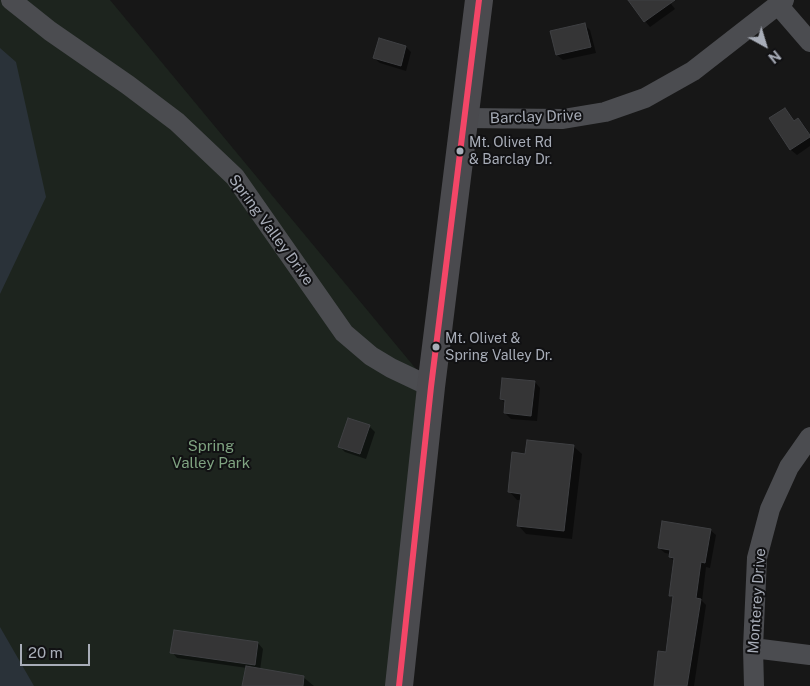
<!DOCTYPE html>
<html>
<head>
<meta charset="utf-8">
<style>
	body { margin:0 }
	#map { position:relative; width:810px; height:686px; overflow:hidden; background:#171717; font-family:"Public Sans",sans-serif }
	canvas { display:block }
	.north { position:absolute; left:740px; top:20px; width:50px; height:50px; -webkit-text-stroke:4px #111113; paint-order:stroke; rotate:141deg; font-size:14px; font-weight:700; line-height:20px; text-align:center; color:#a8adb8 }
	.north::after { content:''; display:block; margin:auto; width:18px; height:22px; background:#a8adb8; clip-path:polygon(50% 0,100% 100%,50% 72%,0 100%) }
	.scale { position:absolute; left:20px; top:644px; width:70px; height:22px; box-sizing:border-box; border:2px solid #a8adb8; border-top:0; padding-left:6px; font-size:15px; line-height:18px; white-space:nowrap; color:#a8adb8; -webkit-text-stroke:4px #111113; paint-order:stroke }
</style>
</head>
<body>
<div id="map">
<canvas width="810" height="686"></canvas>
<div class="north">N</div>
<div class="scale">20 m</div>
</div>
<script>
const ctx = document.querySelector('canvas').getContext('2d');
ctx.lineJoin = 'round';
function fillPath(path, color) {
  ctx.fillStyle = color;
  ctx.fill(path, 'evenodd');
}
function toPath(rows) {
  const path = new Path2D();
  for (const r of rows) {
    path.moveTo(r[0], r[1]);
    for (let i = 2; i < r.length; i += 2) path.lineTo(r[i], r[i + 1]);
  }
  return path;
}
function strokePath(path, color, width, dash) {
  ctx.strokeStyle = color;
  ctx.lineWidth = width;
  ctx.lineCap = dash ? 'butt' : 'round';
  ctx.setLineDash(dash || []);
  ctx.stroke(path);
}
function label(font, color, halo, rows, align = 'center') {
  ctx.font = font + ' "Public Sans",sans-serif';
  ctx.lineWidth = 4;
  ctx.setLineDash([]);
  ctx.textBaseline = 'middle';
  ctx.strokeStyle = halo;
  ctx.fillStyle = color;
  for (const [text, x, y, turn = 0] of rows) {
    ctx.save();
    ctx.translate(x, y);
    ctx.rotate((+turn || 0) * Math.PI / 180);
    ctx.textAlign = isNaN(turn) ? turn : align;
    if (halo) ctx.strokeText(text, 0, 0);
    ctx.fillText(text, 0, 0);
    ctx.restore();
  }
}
const green = toPath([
	[0,0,110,0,431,387,399,686,0,686]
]);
const water = toPath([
	[0,48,16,62,46,197,0,294],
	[0,627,34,686,0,686]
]);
const shadow = toPath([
	[638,0,668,0,675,9,650,27,645,21],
	[585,25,590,30,596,53,563,60,557,55,552,32],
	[406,47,411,52,406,71,380,63,374,58],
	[785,109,795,122,798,120,804,125,810,134,810,146,797,155,791,150,771,119],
	[535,382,540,388,537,421,511,419,505,413,506,404,501,399],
	[369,426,375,432,366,459,345,452,340,447],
	[573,446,582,454,572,539,526,534,518,525,521,500,517,500,509,491],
	[710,530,716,535,710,568,706,567,702,601,706,605,694,686,655,686,667,654,674,599,670,595,675,562,670,557,671,554,665,553,659,548],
	[258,643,263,649,260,670,303,677,314,686,244,686,247,668,177,658,172,652]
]);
const building = toPath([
	[628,0,675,0,644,22,628,0],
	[585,23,591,47,556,55,550,31,585,23],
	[379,38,406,46,401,66,373,58,379,38],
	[785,108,794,121,798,118,810,135,810,137,790,150,769,118,785,108],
	[502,378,535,381,531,416,504,413,505,400,500,399,502,378],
	[348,418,370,425,360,454,338,447,348,418],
	[527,440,574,445,564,531,517,526,521,494,508,492,512,452,525,454,527,440],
	[662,521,711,529,705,563,701,562,696,598,701,599,687,686,654,686,658,651,666,652,673,596,669,596,674,558,669,557,670,550,658,548,662,521],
	[174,630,258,642,255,665,170,653,174,630],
	[246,666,304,676,303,686,242,686,246,666]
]);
const street = toPath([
	[11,0,50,31,128,85,177,122,235,177,344,333,371,356,391,368,431,387],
	[778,5,810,42],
	[464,118,563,119,605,112,645,98,693,71,784,0],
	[753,648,810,655],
	[754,686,753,648,757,558,770,509,789,467,810,437]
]);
const secondary = toPath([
	[399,686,431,387,479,0]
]);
const bus1 = toPath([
	[399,686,431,387,479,0]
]);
const markers = [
	[460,151,4.5,"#a8adb8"],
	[436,347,4.5,"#a8adb8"]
];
const busNames = [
	["Mt. Olivet Rd",469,143],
	["& Barclay Dr.",469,160],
	["Mt. Olivet &",445,339],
	["Spring Valley Dr.",445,356]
];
const streetNames = [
	["Barclay Drive",536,117,-2],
	["Spring Valley Drive",271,230,54],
	["Monterey Drive",757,601,-86]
];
const parkNames = [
	["Spring",211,446],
	["Valley Park",211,463]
];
fillPath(green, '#1d241e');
fillPath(water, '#2a3239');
fillPath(shadow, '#0007');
fillPath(building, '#353536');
strokePath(building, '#3f4043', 1);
strokePath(street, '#4b4c50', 20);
strokePath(secondary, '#4a4a4e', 28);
strokePath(bus1, '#f34667', 6);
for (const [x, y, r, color] of markers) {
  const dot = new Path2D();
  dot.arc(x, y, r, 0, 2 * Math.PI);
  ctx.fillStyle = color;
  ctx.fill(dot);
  strokePath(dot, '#111113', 2);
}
label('14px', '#a8adb8', '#111113', busNames, 'left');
label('15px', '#a8adb8', '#111113', streetNames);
label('15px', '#7fa381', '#111113', parkNames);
</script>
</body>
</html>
